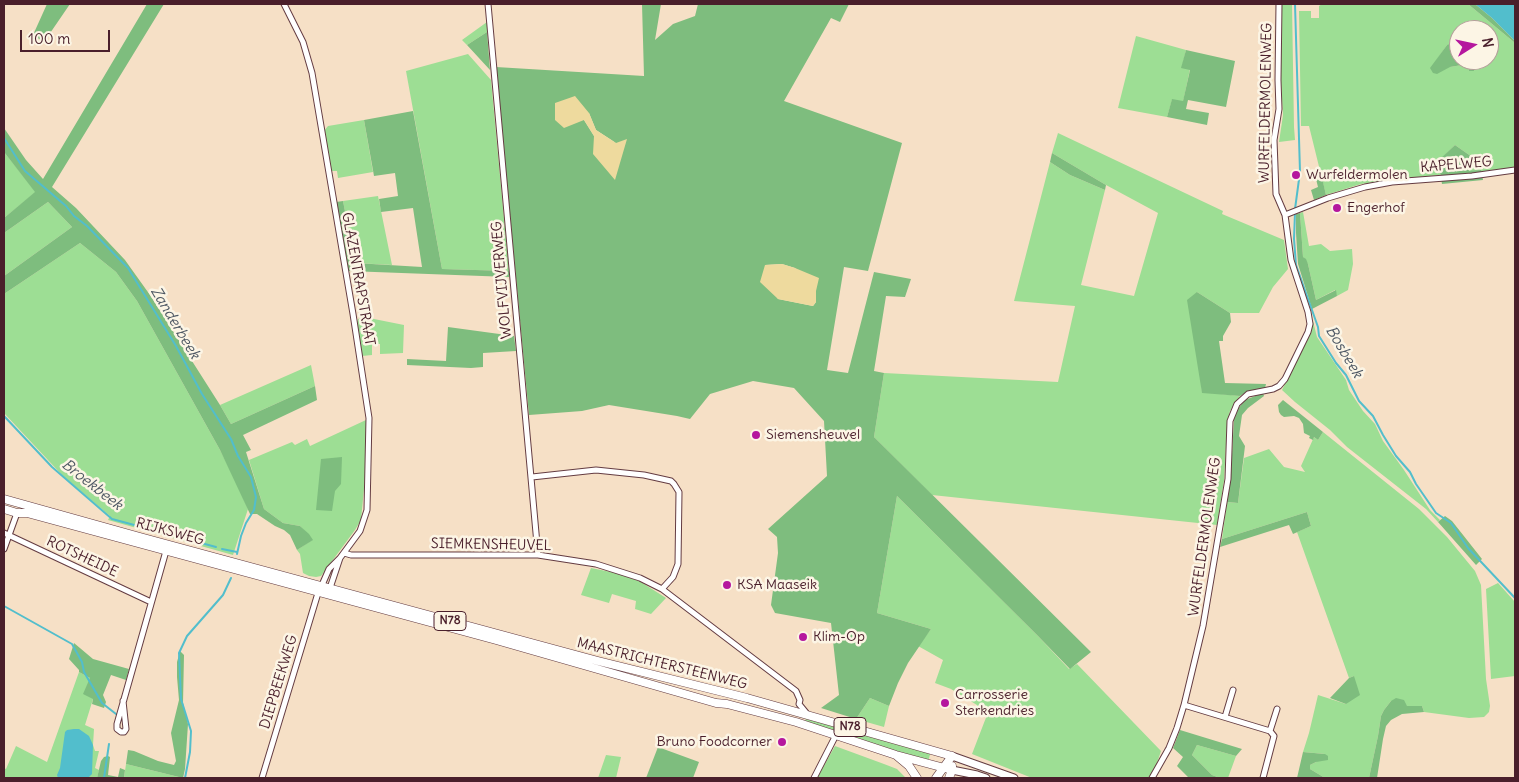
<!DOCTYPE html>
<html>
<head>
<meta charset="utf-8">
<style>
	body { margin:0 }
	#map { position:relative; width:1519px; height:782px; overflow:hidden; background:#f6e0c6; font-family:Delius,sans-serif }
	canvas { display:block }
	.frame { position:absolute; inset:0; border:5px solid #4a1f2b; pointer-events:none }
	.north { position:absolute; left:1449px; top:20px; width:50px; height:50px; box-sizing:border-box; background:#fcf5e5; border:1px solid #b59f9b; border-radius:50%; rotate:80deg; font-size:14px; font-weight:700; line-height:20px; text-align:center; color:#4a1f2b }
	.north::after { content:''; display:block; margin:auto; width:18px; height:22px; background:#b5179e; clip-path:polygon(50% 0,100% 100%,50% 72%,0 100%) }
	.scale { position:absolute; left:20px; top:30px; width:90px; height:22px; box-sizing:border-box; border:2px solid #4a1f2b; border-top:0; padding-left:6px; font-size:15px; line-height:18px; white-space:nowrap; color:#4a1f2b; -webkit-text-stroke:4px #fcf5e5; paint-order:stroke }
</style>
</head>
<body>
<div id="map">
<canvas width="1519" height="782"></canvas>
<div class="frame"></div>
<div class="north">N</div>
<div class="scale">100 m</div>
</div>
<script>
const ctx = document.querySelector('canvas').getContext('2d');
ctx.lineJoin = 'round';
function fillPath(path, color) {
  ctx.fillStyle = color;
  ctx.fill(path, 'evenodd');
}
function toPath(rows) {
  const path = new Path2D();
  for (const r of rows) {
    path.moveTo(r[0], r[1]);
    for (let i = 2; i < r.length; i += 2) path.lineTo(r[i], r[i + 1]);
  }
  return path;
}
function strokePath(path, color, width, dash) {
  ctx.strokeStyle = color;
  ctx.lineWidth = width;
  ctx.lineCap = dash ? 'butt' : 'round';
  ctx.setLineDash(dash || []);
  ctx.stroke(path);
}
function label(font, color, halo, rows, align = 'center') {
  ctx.font = font + ' Delius,sans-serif';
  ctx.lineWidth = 5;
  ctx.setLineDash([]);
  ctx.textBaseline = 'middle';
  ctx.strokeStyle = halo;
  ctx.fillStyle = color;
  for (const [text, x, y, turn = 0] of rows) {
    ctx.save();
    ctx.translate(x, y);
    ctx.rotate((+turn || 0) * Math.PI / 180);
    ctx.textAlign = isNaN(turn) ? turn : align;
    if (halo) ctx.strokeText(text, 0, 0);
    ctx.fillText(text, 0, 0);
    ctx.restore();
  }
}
const green = toPath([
	[1282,4,1292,4,1294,127,1295,140,1279,142,1283,115,1280,66],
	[1322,4,1468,4,1515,43,1515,168,1481,172,1481,170,1469,172,1469,167,1475,159,1455,145,1439,161,1440,175,1389,180,1361,184,1326,195,1309,126,1301,126,1299,11,1311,11,1311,18,1319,18,1319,6],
	[1459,30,1489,30,1489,60,1470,60,1473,62,1474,70,1469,71,1468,64,1450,67,1436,61,1447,45,1454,49,1456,54,1459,56],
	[487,22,487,32,467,45,462,40],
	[1136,36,1186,50,1182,67,1190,69,1183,102,1172,100,1167,117,1118,108],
	[468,54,491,80,509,271,442,269,406,71],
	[364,120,373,172,338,178,337,171,331,171,324,131,328,126],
	[1058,133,1223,211,1222,214,1284,240,1288,269,1273,287,1259,313,1230,313,1197,292,1202,392,1240,396,1230,411,1227,426,1224,481,1217,525,932,495,874,437,884,373,1058,382,1075,306,1014,301,1050,162,1070,175,1105,190,1081,285,1134,296,1158,213,1106,185,1052,153],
	[4,152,36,192,4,218],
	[378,196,392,265,355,263,343,201],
	[48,202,72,227,4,276,4,233],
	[1303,212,1309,246,1321,244,1330,251,1352,249,1353,264,1348,290,1337,296,1335,290,1316,300,1308,264,1303,257,1300,213],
	[80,243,116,272,137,301,220,450,235,479,248,509,233,555,108,520,110,516,62,475,4,413,4,294],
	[364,317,404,325,403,353,380,354,380,344,372,344,372,355,362,356,357,323,358,319],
	[1312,321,1313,321,1317,337,1346,380,1349,390,1363,411,1375,424,1383,441,1404,470,1430,510,1440,520,1438,522,1426,509,1347,447,1330,430,1295,402,1282,390,1308,338],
	[311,365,315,386,231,424,220,405],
	[366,420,366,468,361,520,355,530,321,576,316,577,309,576,303,573,300,554,297,550,312,540,300,526,283,523,264,509,249,460,292,442,295,445,307,439,310,446],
	[1323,432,1419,509,1447,537,1475,571,1481,585,1486,679,1490,706,1489,712,1484,717,1469,718,1424,712,1422,706,1407,706,1391,701,1384,710,1381,716,1378,736,1369,778,1325,778,1310,769,1310,765,1316,762,1325,754,1303,752,1309,733,1318,695,1346,704,1354,676,1349,678,1297,532,1311,526,1307,512,1222,539,1227,502,1238,503,1244,458,1269,449,1284,467,1305,472,1301,466,1314,437,1318,440],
	[897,496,1036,634,1069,669,1077,664,1161,751,1156,766,1149,778,1032,778,972,754,987,715,976,709,977,705,951,689,935,683,943,660,918,646,931,629,877,613],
	[591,568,621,574,641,582,666,598,651,614,635,609,636,601,612,594,609,603,581,595],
	[1498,583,1515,602,1515,676,1491,679,1486,589],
	[79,672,90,678,93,699,85,725,94,729,93,745,95,751,99,751,95,768,99,770,97,778,4,778,4,768,6,769,16,746,47,762],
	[870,698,889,706,884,727,856,719],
	[806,719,825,722,931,751,928,762,805,721],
	[1197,745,1236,756,1228,778,1220,778,1212,775,1192,755],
	[835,746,884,764,897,769,906,778,817,778],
	[606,755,621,757,616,778,598,778],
	[126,764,183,778,124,778]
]);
const forest = toPath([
	[47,4,70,4,44,42,33,35],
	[147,4,164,4,52,187,76,208,125,260,150,295,220,405,231,424,315,386,317,400,243,435,251,450,246,452,264,509,283,523,300,526,309,534,313,540,297,550,290,535,284,530,275,526,257,514,250,514,220,450,137,301,116,272,80,243,4,294,4,276,72,227,48,202,4,233,4,218,35,192,4,152,4,128,26,160,43,179],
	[642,4,661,4,655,40,673,24,695,16,698,4,849,4,840,22,831,18,784,101,902,143,868,271,844,267,827,370,848,373,874,272,911,279,905,297,886,296,874,371,884,373,874,437,1091,652,1070,669,1036,634,897,496,877,613,931,629,908,663,898,683,889,706,870,698,856,719,821,708,839,695,831,623,775,613,771,605,778,553,777,537,768,529,827,476,824,421,794,388,753,381,710,394,690,419,677,416,609,405,582,411,529,415,496,67,644,76],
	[589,113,596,130,616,143,594,136,584,120],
	[782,264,795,268,816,291,816,302,813,306,778,299,765,265],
	[1468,4,1475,4,1492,18,1515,41,1515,43],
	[487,32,490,70,467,45],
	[1450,44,1456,54,1459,56,1459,60,1470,60,1473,61,1474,71,1469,71,1468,64,1450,67,1437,74,1433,73,1430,68,1447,45],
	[1186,50,1235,61,1226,107,1188,100,1186,109,1209,113,1207,125,1167,117,1172,99,1183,101,1190,70,1181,68],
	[413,111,442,269,509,271,509,277,348,271,336,202,343,201,355,263,422,267,413,208,381,212,379,199,398,196,395,173,374,176,364,120],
	[1455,145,1475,159,1469,167,1469,171,1481,170,1483,180,1442,184,1438,161],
	[1052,153,1106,185,1105,190,1070,175,1050,162],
	[1320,169,1326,195,1314,200,1311,190,1318,187,1314,171],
	[1300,213,1303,257,1306,259,1308,264,1316,300,1336,290,1337,296,1312,309,1298,264,1296,233,1296,214],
	[1197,292,1230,313,1231,322,1223,336,1223,341,1219,341,1225,383,1266,384,1265,388,1248,391,1240,396,1202,393,1187,300],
	[448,327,514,336,516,351,483,353,483,367,471,368,407,365,407,359,446,361],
	[1263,393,1264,396,1248,408,1242,415,1239,436,1245,446,1238,503,1227,502,1231,473,1234,419,1237,410,1245,400],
	[1283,400,1323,432,1318,440,1314,437,1313,440,1309,438,1310,436,1304,433,1303,424,1299,418,1294,416,1284,417,1281,415,1279,412,1278,405],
	[342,457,341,484,335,491,332,511,316,510,321,459],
	[1307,512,1311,526,1293,534,1289,525,1220,547,1222,539],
	[1445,516,1452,521,1482,559,1476,565,1438,522],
	[74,643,93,659,129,669,126,680,111,675,103,695,106,702,104,708,92,704,93,699,83,694,90,678,79,672,79,670,69,659],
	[180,651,184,655,183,703,188,724,185,769,183,778,126,764,128,750,134,751,158,761,174,765,176,761,171,733,179,700,177,677,177,662],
	[1354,676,1360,695,1346,704,1330,698,1349,678],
	[1396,698,1404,700,1407,706,1422,706,1424,712,1402,714,1391,720,1386,726,1383,739,1377,778,1369,778,1378,736,1381,716,1384,710,1391,701],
	[1180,730,1242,749,1236,756,1197,745,1192,755,1212,775,1220,778,1189,778,1177,766,1183,757,1173,748],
	[658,747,699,762,693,778,646,778],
	[1303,752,1325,754,1328,756,1328,760,1316,762,1310,765,1310,769,1325,778,1297,778],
	[108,756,110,757,108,775,118,777,120,768,125,770,124,778,97,778,101,761,104,757]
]);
const sand = toPath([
	[575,96,589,113,596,130,616,143,627,139,615,180,593,154,594,136,584,120,564,128,555,120,555,103],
	[782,264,795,268,819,278,816,291,816,302,813,306,778,299,760,282,765,265]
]);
const water = toPath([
	[1475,4,1515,4,1515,41,1492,18],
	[74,729,79,729,89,736,93,745,92,774,88,778,58,778,57,775,60,768,65,732,67,730]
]);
const stream = toPath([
	[1295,4,1300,172,1295,209],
	[4,138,25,171,66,206,74,216,87,226,128,268,176,346,202,394,231,439,238,456,251,477,256,497,254,510,246,523,241,536,237,554],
	[1295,213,1294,239,1296,265,1318,327,1319,336,1336,363,1346,375,1359,401,1373,416,1383,435,1396,456,1410,472,1416,484,1436,513,1451,523,1468,548,1515,598],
	[4,416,52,467,112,519,216,547],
	[222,549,237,552],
	[4,606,72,644,82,662,84,672,102,703,116,714],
	[104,778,109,744],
	[185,778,190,752,191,731,181,699,179,653,187,636,223,595,231,578]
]);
const minor = toPath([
	[284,4,303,42,312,73,353,314,369,418,367,510,360,531,340,558,330,588],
	[488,4,538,555],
	[1285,215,1328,198,1365,187,1392,182,1472,176,1515,170],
	[532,477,596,470,644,475,671,481,674,484,679,492,678,564,673,577,662,589],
	[4,533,151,602],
	[4,549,17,513],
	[344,553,351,555,538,555,596,564,640,578,662,589,796,691,800,700,799,704,808,715],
	[322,585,329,569,340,558],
	[123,701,126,729,124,732,121,732,117,729,117,724,166,551],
	[1184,705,1270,731,1274,736,1263,778],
	[1225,717,1233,690],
	[1270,731,1277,709],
	[262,778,318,593],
	[814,778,836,735],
	[1152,778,1169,748,1177,728,1184,705,1203,626,1228,479,1230,421,1237,404,1248,394,1273,389,1279,386,1285,379,1308,332,1310,324,1308,312,1291,260,1285,215,1276,194,1274,140,1279,109,1278,80,1279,4]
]);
const secondary = toPath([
	[952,756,1014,778],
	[952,770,977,775,986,778]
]);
const primary = toPath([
	[4,499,140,537,598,661,747,698,952,756],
	[4,509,17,513,27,513,496,640,716,703,727,704,796,722,896,755,952,770],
	[897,756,909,766,917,778],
	[936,778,952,756],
	[949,778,952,770,952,766]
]);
const markers = [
	[1296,175,5,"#b5179e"],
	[1337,208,5,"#b5179e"],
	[756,435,5,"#b5179e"],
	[727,585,5,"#b5179e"],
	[803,637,5,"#b5179e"],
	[945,703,5,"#b5179e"],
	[782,742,5,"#b5179e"]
];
const shields = [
	[450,621,32],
	[850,727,32]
];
const shieldNames = [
	["N78",450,621],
	["N78",850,727]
];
const streetNames = [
	["WURFELDERMOLENWEG",1266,103,-89],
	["KAPELWEG",1456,165,-5],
	["GLAZENTRAPSTRAAT",358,279,80],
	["WOLFVIJVERWEG",502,280,-95],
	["RIJKSWEG",170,532,15],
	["WURFELDERMOLENWEG",1205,537,-82],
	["SIEMKENSHEUVEL",491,545,1],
	["ROTSHEIDE",82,557,25],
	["MAASTRICHTERSTEENWEG",662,664,14],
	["DIEPBEEKWEG",279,682,-73]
];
const poiNames = [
	["Wurfeldermolen",1306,175],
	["Engerhof",1347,208],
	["Siemensheuvel",766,435],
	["KSA Maaseik",737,585],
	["Klim-Op",813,637],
	["Carrosserie",955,695],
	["Sterkendries",955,711],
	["Bruno Foodcorner",772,742,"right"]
];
const waterNames = [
	["Zanderbeek",175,323,59],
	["Bosbeek",1344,352,59],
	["Broekbeek",92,485,38]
];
fillPath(green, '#9dde94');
fillPath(forest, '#7ebd7e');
fillPath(sand, '#eeda9e');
fillPath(water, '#52becc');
strokePath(stream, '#52becc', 2);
strokePath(minor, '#643c42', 7);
strokePath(secondary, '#643c42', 9);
strokePath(primary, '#643c42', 9);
strokePath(minor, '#fff', 5);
strokePath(secondary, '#fff', 7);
strokePath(primary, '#fff', 8);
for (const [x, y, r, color] of markers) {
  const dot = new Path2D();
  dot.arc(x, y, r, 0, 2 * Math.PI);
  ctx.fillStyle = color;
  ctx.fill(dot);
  strokePath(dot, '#fcf5e5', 2);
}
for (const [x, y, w] of shields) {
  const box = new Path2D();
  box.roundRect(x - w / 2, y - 9.5, w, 19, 4);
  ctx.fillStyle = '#fcf5e5';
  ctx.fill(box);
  strokePath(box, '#4a1f2b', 1);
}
label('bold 12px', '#4a1f2b', null, shieldNames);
label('14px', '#4a1f2b', '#fcf5e5', streetNames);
label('14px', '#4a1f2b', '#fcf5e5', poiNames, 'left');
label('italic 15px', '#4d5763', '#fcf5e5', waterNames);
</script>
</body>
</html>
